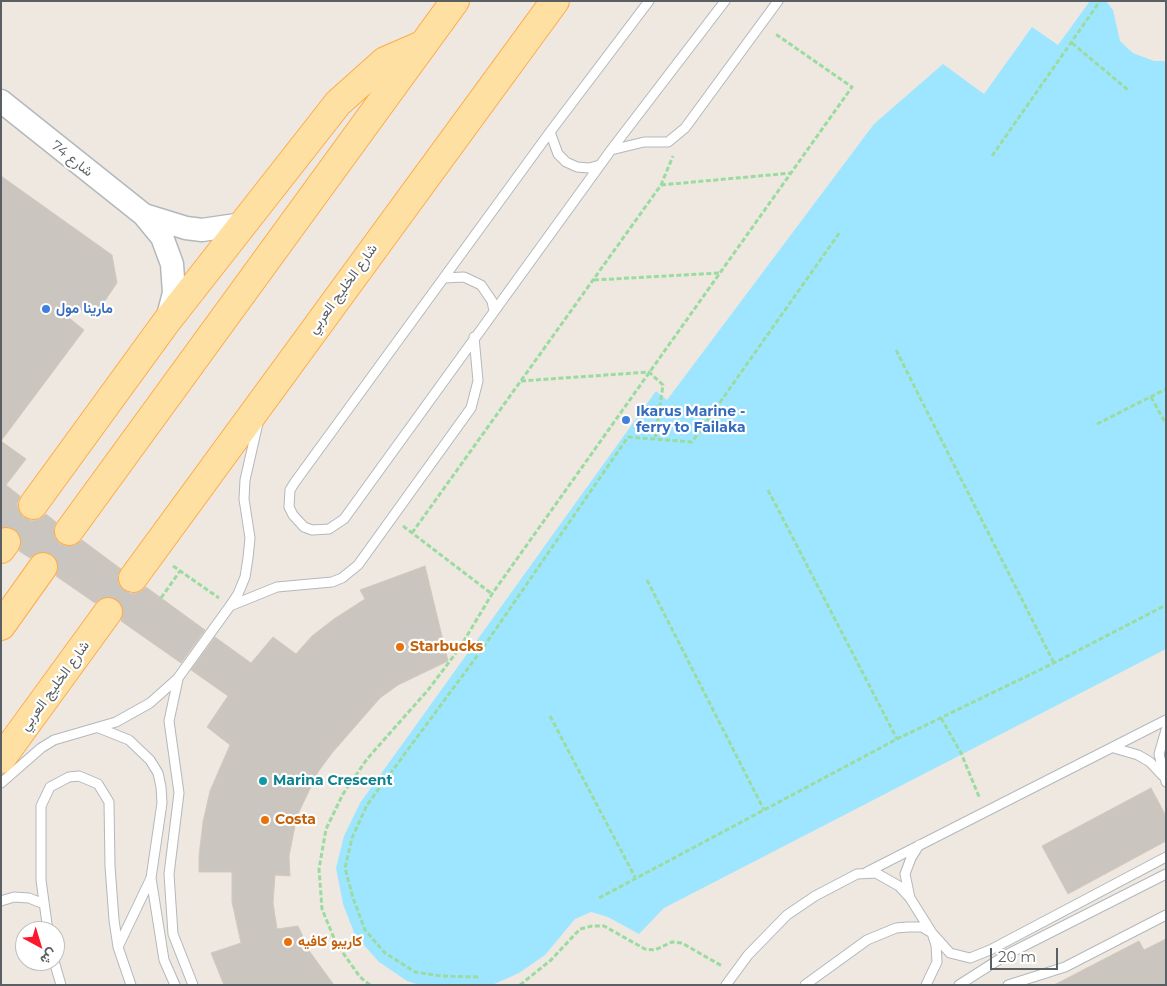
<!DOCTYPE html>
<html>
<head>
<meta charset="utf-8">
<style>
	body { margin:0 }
	#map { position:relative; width:1167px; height:986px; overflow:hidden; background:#eee8e0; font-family:Montserrat,Vazirmatn,sans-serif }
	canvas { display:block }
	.frame { position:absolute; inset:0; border:2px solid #595f63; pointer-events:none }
	.north { position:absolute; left:15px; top:921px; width:50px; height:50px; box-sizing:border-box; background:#fff; border:1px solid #bdbfc1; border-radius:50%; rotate:141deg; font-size:14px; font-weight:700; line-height:20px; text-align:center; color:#595f63 }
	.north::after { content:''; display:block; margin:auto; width:18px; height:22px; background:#fb182e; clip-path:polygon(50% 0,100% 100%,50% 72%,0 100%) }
	.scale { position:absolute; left:990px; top:948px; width:68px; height:22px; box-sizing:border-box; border:2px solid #595f63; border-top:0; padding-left:6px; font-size:15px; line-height:18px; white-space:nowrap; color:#595f63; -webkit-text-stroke:4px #fff; paint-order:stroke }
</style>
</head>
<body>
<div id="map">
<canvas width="1167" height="986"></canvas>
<div class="frame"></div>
<div class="north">ش</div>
<div class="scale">20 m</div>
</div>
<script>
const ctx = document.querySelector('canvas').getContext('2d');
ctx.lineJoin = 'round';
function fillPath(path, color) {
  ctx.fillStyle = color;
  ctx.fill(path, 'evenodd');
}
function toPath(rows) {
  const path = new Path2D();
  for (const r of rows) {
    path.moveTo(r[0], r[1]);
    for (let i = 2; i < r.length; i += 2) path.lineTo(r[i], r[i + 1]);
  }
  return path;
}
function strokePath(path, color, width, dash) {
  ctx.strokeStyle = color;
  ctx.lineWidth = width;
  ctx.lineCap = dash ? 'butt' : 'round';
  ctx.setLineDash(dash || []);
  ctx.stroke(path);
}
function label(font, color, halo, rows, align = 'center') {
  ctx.font = font + ' Montserrat,Vazirmatn,sans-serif';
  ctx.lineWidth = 4.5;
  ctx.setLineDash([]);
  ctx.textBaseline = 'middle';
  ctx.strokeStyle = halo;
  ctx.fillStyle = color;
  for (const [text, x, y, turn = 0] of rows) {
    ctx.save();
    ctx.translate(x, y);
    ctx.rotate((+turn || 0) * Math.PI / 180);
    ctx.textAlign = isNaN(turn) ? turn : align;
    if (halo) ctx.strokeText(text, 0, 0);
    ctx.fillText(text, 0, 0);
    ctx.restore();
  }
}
const water = toPath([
	[1090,1,1106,1,1113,10,1120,41,1133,53,1154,61,1166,61,1166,649,664,908,639,934,608,917,591,912,575,919,545,955,519,973,492,985,420,985,407,981,379,962,355,935,343,904,336,868,344,836,360,803,656,391,667,400,874,124,943,64,984,94,1032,27,1058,45]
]);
const building = toPath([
	[1,176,112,255,117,283,100,308,63,313,84,330,1,441,1,176],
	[1,441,26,459,6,485,20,496,17,504,19,511,23,517,32,521,40,519,46,514,56,522,54,529,55,537,60,544,67,546,75,545,82,540,121,569,118,576,119,584,124,591,132,594,139,592,146,587,205,630,181,663,121,621,123,614,122,606,117,599,110,597,102,598,95,603,56,576,58,569,57,561,52,554,45,552,37,553,30,558,19,551,22,543,20,535,15,529,1,527,1,441],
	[425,566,448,661,398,685,380,698,332,753,318,772,297,816,289,856,290,876,275,875,273,903,277,929,298,926,310,952,334,985,224,985,211,953,241,943,232,902,232,872,199,872,199,856,203,822,210,791,230,745,207,727,228,696,191,670,215,637,251,663,273,637,296,654,312,636,334,619,365,599,360,590,425,566],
	[1151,788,1166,816,1166,841,1068,894,1042,846,1151,788],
	[1166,939,1166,985,1054,985,1139,941,1144,950,1166,939]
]);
const primaryTunnel = toPath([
	[6,542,33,505],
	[43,567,69,531],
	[108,612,133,578]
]);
const path = toPath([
	[1072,43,1128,90],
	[992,156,1100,1],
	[661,185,791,173],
	[594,280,719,273],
	[896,350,1054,663],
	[521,381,649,372,663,385,655,439],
	[1151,397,1166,424],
	[1097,424,1166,389],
	[768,490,897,739],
	[403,526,492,594],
	[412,533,661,185,673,156],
	[173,566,219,598],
	[647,580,764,810],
	[161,598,180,571],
	[550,716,635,877],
	[941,718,961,753,980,799],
	[599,898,897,739,1054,663,1166,605],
	[478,977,441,976,415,972,385,953,365,930,353,898,345,868,352,838,367,805,480,652,628,437,692,442,840,232],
	[370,985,360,977,336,943,322,909,319,869,326,829,343,794,367,759,428,690,459,649,492,594,852,87,774,33],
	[520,985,551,960,580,929,592,926,604,926,645,949,655,950,672,942,682,943,722,966]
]);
const service = toPath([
	[649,1,550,132,295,482,290,490,289,507,293,515,304,527,312,530,329,529,344,519,611,150,725,1],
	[550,132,558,154,566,162,577,167,589,168,600,165],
	[611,150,644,142,668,142,685,128,778,1],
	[445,278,464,277,481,285,492,301,494,311],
	[230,606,277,587,332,582,342,578,358,565,471,408,478,381,474,337],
	[178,679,169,721,179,793,169,874,173,934,193,985],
	[99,728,129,740,150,760,158,773,161,787,162,803,151,878,164,960,175,985],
	[1166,730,1159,754,1166,782],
	[1114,748,1138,755,1150,762,1163,776],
	[1,783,41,748,54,740,116,722,150,703,178,678,230,606,238,594,245,577,248,558,250,538,244,499,245,480,258,423],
	[867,872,1166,720],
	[910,898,905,874,911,858,919,845],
	[1,901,14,897,29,898,44,904],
	[48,931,41,880,41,806,50,787,69,777,79,776,98,784,109,802,110,866,114,920,118,947,131,985],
	[118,947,151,878],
	[54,961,61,985],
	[726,985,748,955,787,915,815,896,857,874,876,873,899,886,910,898,932,933,950,953,970,958,990,950,1166,857],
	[805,985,867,940,896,928,908,927,922,927,932,933,936,945,937,962,926,985],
	[959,985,1006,955,1166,874],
	[1008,985,1065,967,1166,915]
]);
const tertiary = toPath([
	[1,101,144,215,162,237,172,264,174,293,167,320],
	[144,215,186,228,202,230,243,224]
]);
const primary = toPath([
	[33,505,167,321,338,103,385,61,422,45],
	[69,531,455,1],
	[1,549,6,542],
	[133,578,555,1],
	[1,626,43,567],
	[1,759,108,612]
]);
const markers = [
	[46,309,5,"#3f7fe0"],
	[626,420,5,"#3f7fe0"],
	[400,647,5,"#e8710a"],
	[263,781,5,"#0f9aa8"],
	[265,820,5,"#e8710a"],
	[288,942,5,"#e8710a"]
];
const streetNames = [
	["شارع 74",72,159,38],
	["شارع الخليج العربي",343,289,-54],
	["شارع الخليج العربي",55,686,-54]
];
const shopNames = [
	["مارينا مول",56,309],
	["Ikarus Marine -",636,412],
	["ferry to Failaka",636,428]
];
const foodNames = [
	["Starbucks",410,647],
	["Costa",275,820],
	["كاريبو كافيه",298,942]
];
const cultureNames = [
	["Marina Crescent",273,781]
];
fillPath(water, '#9ee6ff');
fillPath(building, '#cbc5bf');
strokePath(building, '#d3c8bd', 1);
strokePath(primaryTunnel, '#c9c6c1', 28, [28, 14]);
strokePath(service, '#b3b8bc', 11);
strokePath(tertiary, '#b3b8bc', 25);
strokePath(primary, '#ffab47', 30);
strokePath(path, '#9adca0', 3, [5, 2.5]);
strokePath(service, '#fff', 9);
strokePath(tertiary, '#fff', 22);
strokePath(primary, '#ffe0a3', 28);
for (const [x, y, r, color] of markers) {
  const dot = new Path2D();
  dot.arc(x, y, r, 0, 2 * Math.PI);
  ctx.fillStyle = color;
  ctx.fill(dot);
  strokePath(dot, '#fff', 2);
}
label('14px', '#595f63', '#fff', streetNames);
label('bold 14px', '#366cbe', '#fff', shopNames, 'left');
label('bold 14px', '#c56008', '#fff', foodNames, 'left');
label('bold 14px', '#0d838f', '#fff', cultureNames, 'left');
</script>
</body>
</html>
